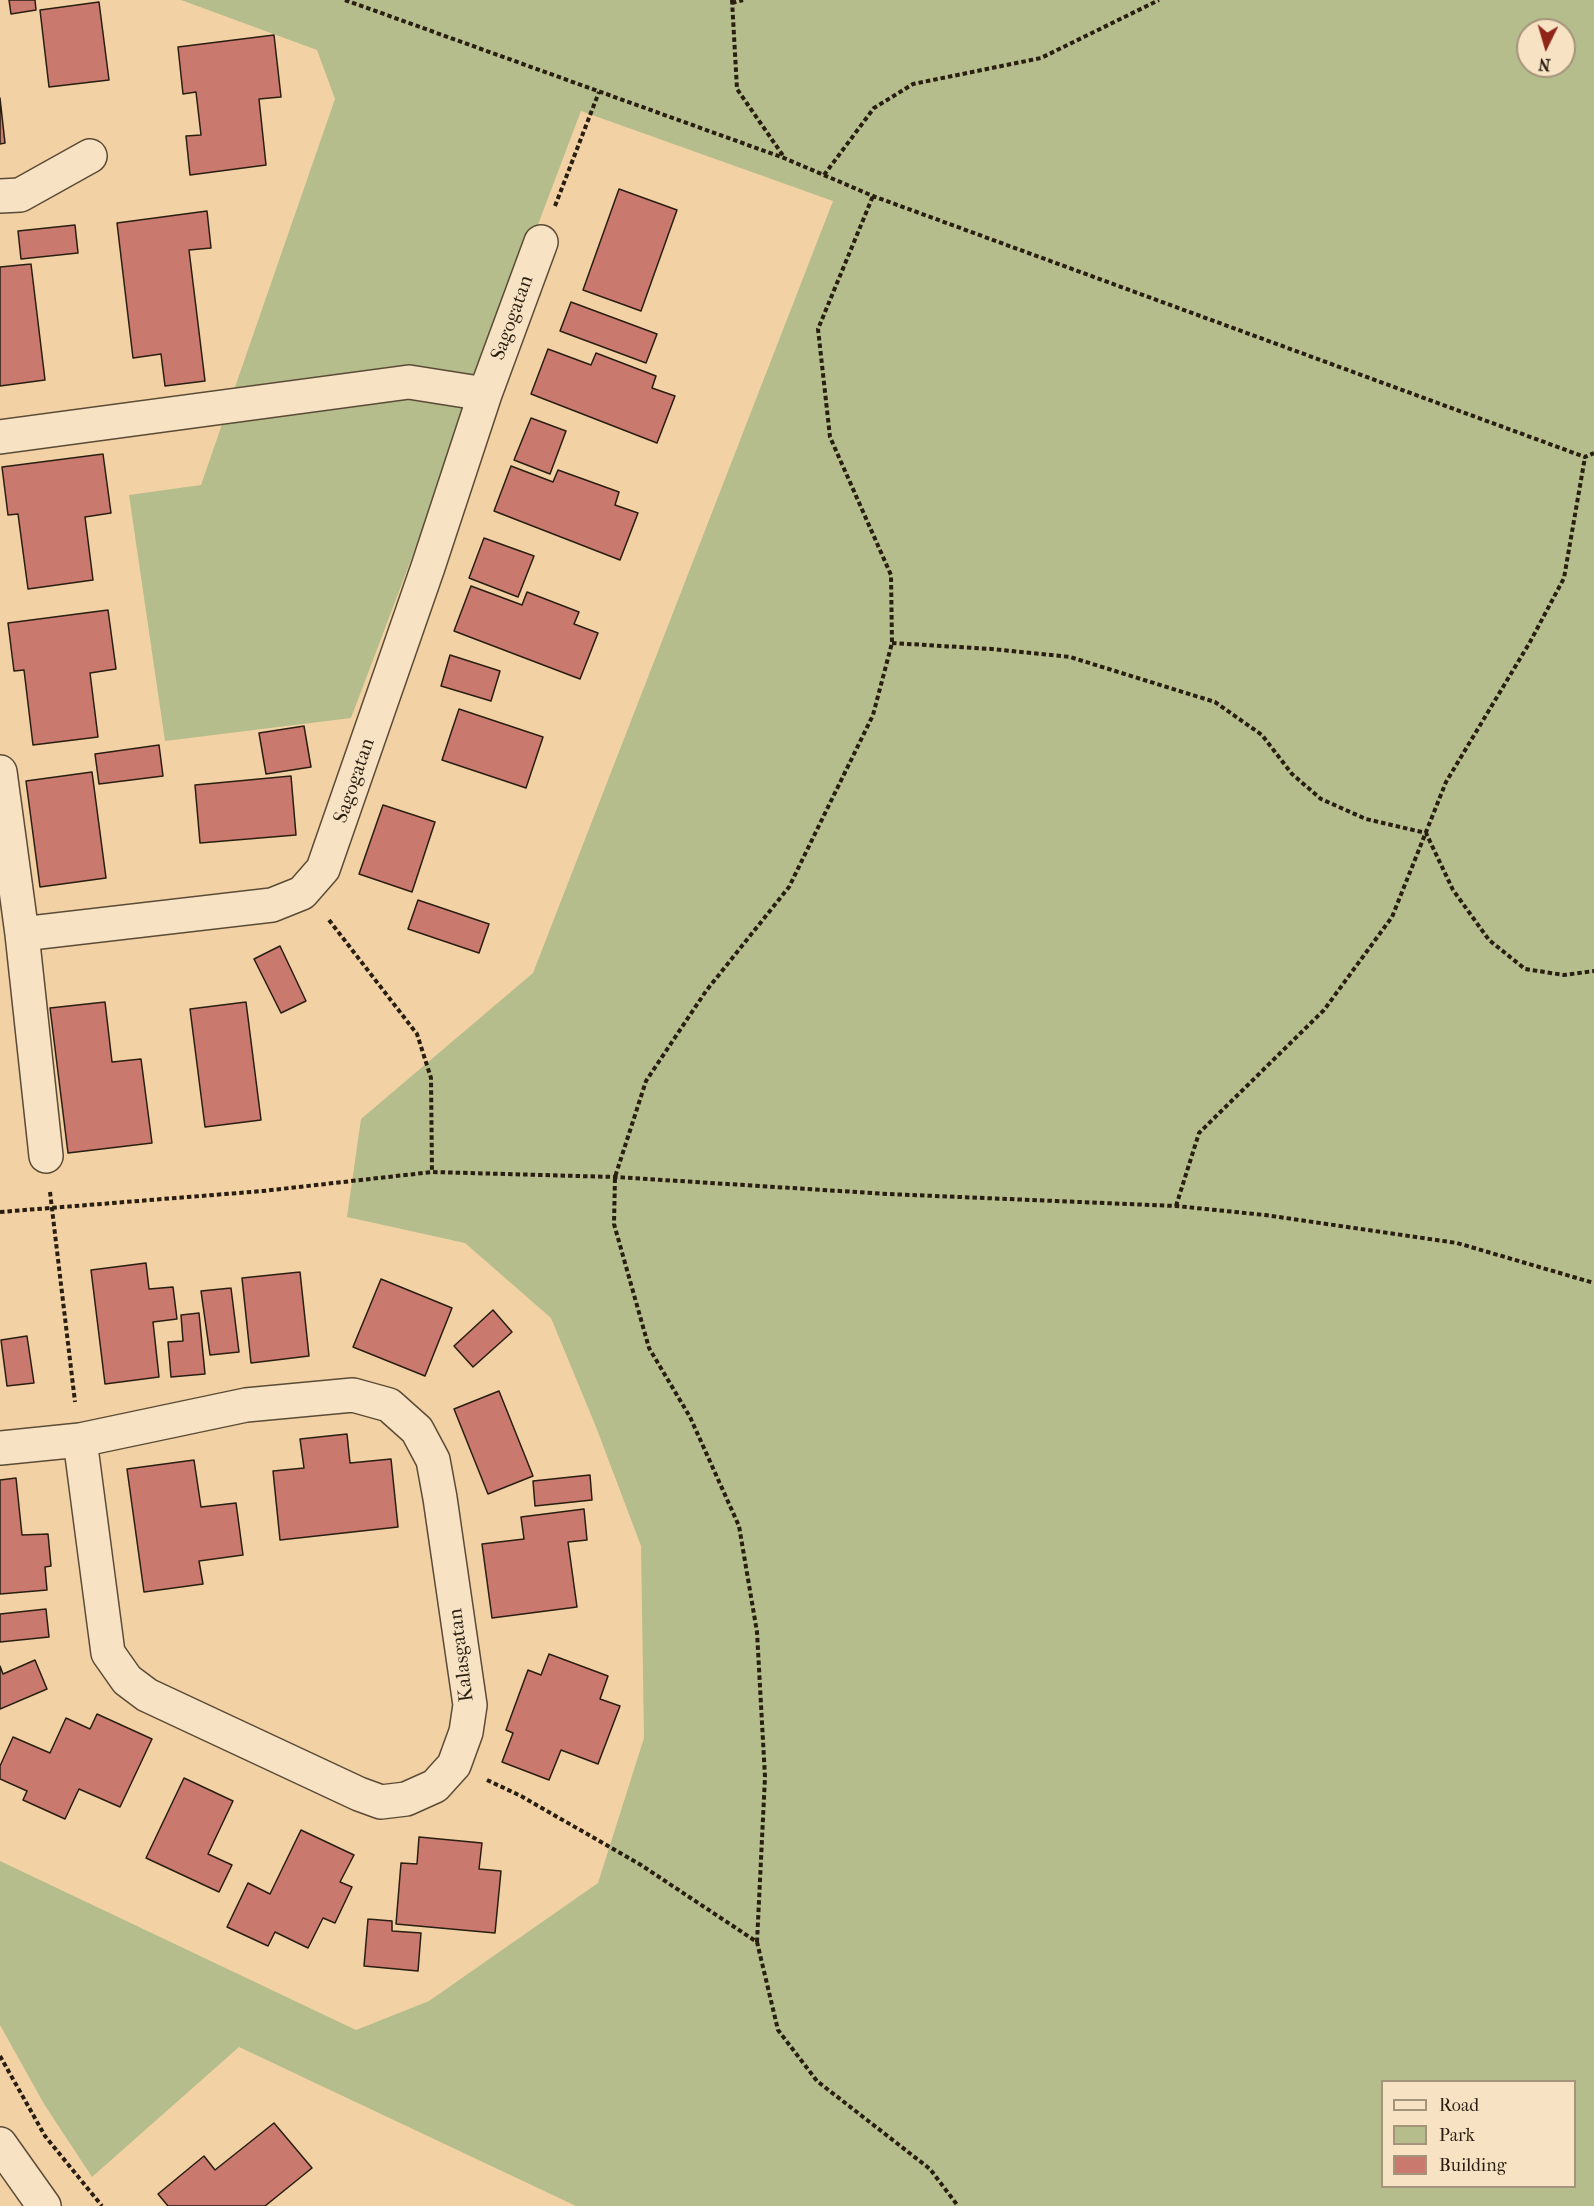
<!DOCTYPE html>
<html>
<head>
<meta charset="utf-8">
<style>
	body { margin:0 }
	#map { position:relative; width:1594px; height:2206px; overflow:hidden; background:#f2d2a5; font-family:"IM FELL French Canon",serif }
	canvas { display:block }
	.legend { position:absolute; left:1381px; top:2080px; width:195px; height:108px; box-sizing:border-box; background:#f7e2c4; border:2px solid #a5947c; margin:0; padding:8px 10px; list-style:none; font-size:18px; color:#291e11 }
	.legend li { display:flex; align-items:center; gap:12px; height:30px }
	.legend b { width:30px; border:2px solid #a5947c }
	.north { position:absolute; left:1516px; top:18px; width:60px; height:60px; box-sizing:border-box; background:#f7e2c4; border:2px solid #a5947c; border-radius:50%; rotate:185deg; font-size:16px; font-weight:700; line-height:24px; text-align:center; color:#291e11 }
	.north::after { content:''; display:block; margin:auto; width:21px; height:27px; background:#8f2418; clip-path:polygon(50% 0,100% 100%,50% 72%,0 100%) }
</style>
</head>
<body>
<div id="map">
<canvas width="1594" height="2206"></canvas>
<ul class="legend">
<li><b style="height:8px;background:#f7e2c4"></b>Road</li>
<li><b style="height:16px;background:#b4bd8b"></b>Park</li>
<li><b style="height:16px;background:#ca796e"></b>Building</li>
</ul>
<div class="north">N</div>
</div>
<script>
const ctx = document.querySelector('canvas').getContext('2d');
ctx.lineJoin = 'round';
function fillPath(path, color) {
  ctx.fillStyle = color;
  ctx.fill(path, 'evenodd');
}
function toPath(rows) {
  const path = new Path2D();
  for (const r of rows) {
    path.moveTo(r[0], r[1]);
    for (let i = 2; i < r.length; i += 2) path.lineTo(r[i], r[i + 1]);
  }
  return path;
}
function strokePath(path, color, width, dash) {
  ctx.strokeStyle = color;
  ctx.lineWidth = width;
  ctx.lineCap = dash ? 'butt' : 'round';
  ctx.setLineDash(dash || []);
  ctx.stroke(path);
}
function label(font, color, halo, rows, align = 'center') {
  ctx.font = font + ' "IM FELL French Canon",serif';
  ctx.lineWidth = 6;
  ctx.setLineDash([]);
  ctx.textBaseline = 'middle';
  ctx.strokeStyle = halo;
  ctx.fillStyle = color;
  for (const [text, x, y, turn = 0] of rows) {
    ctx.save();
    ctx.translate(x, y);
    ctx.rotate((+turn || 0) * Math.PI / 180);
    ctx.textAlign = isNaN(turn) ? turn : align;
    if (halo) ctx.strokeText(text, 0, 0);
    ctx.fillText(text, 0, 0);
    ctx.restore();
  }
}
const green = toPath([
	[181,0,1594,0,1594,2206,576,2206,239,2047,92,2177,44,2104,0,2025,0,1861,356,2030,429,2001,598,1883,644,1738,641,1546,596,1427,551,1318,465,1243,347,1217,361,1119,533,973,833,201,581,111,351,718,165,741,129,495,201,485,335,99,317,50],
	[1528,30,1564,30,1564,66,1528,66],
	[1382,2082,1574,2082,1574,2186,1382,2186]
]);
const building = toPath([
	[9,0,35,0,36,10,11,14,9,0],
	[99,2,109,80,49,87,40,10,99,2],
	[274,35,281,97,259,99,266,165,190,175,186,136,201,135,196,92,183,94,178,47,274,35],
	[0,98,5,143,0,144,0,98],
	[619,189,677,210,641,311,583,290,619,189],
	[207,211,211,248,189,250,205,381,165,386,161,354,133,358,117,223,207,211],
	[75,225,78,253,21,259,18,231,75,225],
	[31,264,45,380,0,386,0,267,31,264],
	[571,302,657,334,646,363,560,331,571,302],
	[548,349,591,365,596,353,656,376,652,388,675,396,657,443,531,394,548,349],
	[531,418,566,431,550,474,514,460,531,418],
	[103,454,111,513,85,517,93,580,28,589,18,514,8,515,2,467,103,454],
	[511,466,553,482,558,470,619,492,615,505,638,513,620,560,494,511,511,466],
	[484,538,534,556,518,597,469,578,484,538],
	[471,586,522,605,527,592,579,612,574,624,598,633,580,679,454,631,471,586],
	[108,610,116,669,90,673,98,737,33,745,24,670,14,671,8,623,108,610],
	[450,655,500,671,491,701,441,686,450,655],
	[459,709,543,737,526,788,442,760,459,709],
	[304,726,311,767,266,774,259,733,304,726],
	[159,745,163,776,99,784,95,754,159,745],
	[92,772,106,878,40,887,26,781,92,772],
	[291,776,296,835,200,843,195,785,291,776],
	[383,805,435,822,412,892,359,874,383,805],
	[418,900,489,924,479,953,408,929,418,900],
	[280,946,306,1001,281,1013,254,959,280,946],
	[105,1002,112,1062,141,1059,152,1143,68,1153,50,1008,105,1002],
	[246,1002,261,1120,205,1127,190,1009,246,1002],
	[146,1263,149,1289,173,1287,177,1319,153,1322,159,1377,105,1384,91,1270,146,1263],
	[300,1272,309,1356,251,1363,242,1278,300,1272],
	[381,1279,452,1308,425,1376,353,1347,381,1279],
	[231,1288,239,1352,210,1355,201,1291,231,1288],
	[493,1310,512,1332,473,1367,454,1346,493,1310],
	[199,1313,205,1374,171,1377,168,1342,183,1341,181,1315,199,1313],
	[27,1336,34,1383,7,1386,1,1340,27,1336],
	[499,1391,533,1476,488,1494,454,1409,499,1391],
	[347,1434,350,1463,391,1459,398,1527,280,1540,273,1471,304,1468,300,1439,347,1434],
	[194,1460,201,1507,236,1503,243,1555,199,1561,203,1584,144,1592,127,1469,194,1460],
	[590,1475,592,1500,535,1506,533,1481,590,1475],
	[16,1478,22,1535,48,1534,51,1566,45,1567,47,1590,0,1594,0,1480,16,1478],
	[584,1509,587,1540,568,1542,577,1607,492,1618,482,1544,524,1539,521,1517,584,1509],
	[46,1609,49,1637,0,1642,0,1614,46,1609],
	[549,1654,608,1676,600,1699,620,1706,598,1764,561,1750,549,1780,502,1762,513,1733,506,1730,528,1670,541,1675,549,1654],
	[35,1660,47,1689,0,1709,0,1666,3,1674,35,1660],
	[97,1714,152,1739,120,1807,79,1789,65,1819,23,1800,27,1791,0,1779,0,1766,13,1737,50,1753,66,1718,90,1729,97,1714],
	[184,1778,233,1801,208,1854,232,1865,219,1892,146,1858,184,1778],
	[301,1830,354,1855,340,1882,352,1887,335,1923,323,1918,308,1948,275,1932,268,1946,227,1927,248,1883,270,1894,301,1830],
	[419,1837,482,1843,479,1869,501,1871,495,1933,396,1924,401,1863,417,1864,419,1837],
	[368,1919,392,1921,392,1931,421,1933,418,1971,364,1966,368,1919],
	[274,2123,312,2168,265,2206,168,2206,158,2194,204,2156,215,2170,274,2123]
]);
const path = toPath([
	[345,0,784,158,873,196,1585,457,1594,453],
	[732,0,737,89,784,157],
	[732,3,743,0],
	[824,175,874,108,913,84,1041,58,1159,0],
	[555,206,599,92],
	[892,643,992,649,1070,657,1215,702,1262,735,1292,774,1321,799,1366,819,1426,833,1453,890,1489,940,1525,969,1564,975,1594,971],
	[329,920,417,1034,431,1078,432,1172],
	[50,1192,75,1402],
	[1176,1206,1199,1133,1324,1010,1392,917,1446,782,1530,642,1564,578,1585,457],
	[0,1212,263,1191,432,1172,615,1177,888,1194,1176,1206,1265,1215,1457,1243,1594,1283],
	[487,1780,521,1796,641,1865,757,1942,778,2030,817,2081,930,2169,958,2206],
	[757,1942,765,1777,757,1632,739,1526,690,1417,649,1348,614,1224,615,1177,646,1081,706,991,789,887,873,715,892,643,891,575,830,437,818,329,873,196],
	[0,2056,45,2136,102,2206]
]);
const minor = toPath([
	[0,196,20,195,90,156],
	[0,437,409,382,485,394],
	[0,772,22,934,46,1156],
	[22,934,272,905,302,893,323,869,428,567,485,394,541,242],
	[0,1448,80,1440,246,1405,353,1395,389,1405,417,1430,433,1460,440,1498,470,1705,466,1732,454,1765,435,1786,406,1799,381,1802,359,1794,147,1695,127,1680,108,1653,80,1440],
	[0,2144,44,2206]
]);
const streetNames = [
	["Sagogatan",513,318,-70],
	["Sagogatan",355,781,-71],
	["Kalasgatan",462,1655,-97]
];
fillPath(green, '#b4bd8b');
fillPath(building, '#ca796e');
strokePath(building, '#291e11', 1.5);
strokePath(minor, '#5b4b36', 36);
strokePath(path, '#291e11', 4, [4.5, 3]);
strokePath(minor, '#f7e2c4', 33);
label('20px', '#291e11', '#f7e2c4', streetNames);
</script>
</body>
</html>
